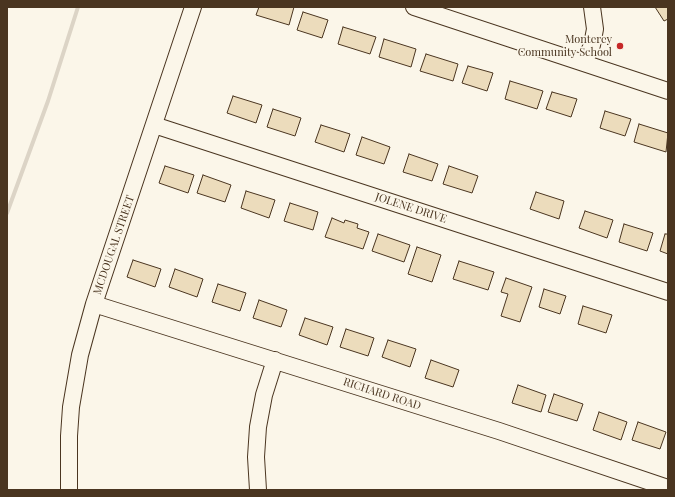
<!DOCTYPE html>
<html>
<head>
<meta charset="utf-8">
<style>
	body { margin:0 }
	#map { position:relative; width:675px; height:497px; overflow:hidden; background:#fbf6e9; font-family:"Playfair Display",serif }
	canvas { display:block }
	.frame { position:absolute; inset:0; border:8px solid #4a3520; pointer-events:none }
</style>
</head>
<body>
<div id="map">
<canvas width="675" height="497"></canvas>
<div class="frame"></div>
</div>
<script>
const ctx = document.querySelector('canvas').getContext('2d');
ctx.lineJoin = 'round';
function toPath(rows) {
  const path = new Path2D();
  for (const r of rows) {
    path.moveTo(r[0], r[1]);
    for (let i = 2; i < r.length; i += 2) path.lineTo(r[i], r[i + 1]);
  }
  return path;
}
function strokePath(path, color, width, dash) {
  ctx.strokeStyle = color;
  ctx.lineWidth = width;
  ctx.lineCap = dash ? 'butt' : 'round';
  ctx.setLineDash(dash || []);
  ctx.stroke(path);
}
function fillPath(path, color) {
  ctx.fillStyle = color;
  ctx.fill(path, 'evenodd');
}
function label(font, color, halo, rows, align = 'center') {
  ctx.font = font + ' "Playfair Display",serif';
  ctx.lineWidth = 3;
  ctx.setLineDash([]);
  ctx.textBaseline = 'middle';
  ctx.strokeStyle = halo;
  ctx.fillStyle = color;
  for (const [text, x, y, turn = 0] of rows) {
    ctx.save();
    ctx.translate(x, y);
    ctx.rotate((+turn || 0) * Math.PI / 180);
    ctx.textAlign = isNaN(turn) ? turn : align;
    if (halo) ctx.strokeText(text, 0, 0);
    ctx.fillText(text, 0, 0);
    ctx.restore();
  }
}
const stream = toPath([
	[7,213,48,101,78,7]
]);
const building = toPath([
	[259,7,294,7,289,25,256,15,259,7],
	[655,7,668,7,668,19,664,21,655,7],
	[303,12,328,20,322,38,297,30,303,12],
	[343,27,376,37,370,54,338,44,343,27],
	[384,39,416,49,411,67,379,57,384,39],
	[426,54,458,64,453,81,420,71,426,54],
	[468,66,493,73,487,91,462,83,468,66],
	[510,81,543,91,537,109,505,99,510,81],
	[552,92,577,99,571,117,546,109,552,92],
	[233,96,262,105,256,123,227,113,233,96],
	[273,109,301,118,295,136,267,127,273,109],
	[605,111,631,119,625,136,600,128,605,111],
	[639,124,668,133,666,152,634,142,639,124],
	[321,125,350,134,344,152,315,142,321,125],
	[362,137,390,147,384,164,356,155,362,137],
	[409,154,438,164,432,181,403,172,409,154],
	[165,166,194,175,188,193,159,183,165,166],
	[449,166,478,176,472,193,443,184,449,166],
	[203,175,231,185,225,202,197,193,203,175],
	[246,191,275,200,269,218,241,208,246,191],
	[536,192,564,201,559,219,530,209,536,192],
	[290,203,318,212,313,230,284,221,290,203],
	[585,211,613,220,607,238,579,228,585,211],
	[332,218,344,223,345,220,358,224,357,228,369,232,363,249,325,237,332,218],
	[624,224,653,233,647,251,619,242,624,224],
	[378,234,410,245,404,262,372,251,378,234],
	[665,234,668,234,668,254,660,251,665,234],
	[417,247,441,255,432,282,408,274,417,247],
	[133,260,161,269,155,287,127,277,133,260],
	[459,261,494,272,488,290,453,279,459,261],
	[175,269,203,279,197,297,169,287,175,269],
	[506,278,532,287,520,322,501,316,508,294,501,292,506,278],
	[218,284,246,293,240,311,212,302,218,284],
	[544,289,566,296,560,314,539,307,544,289],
	[259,300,287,310,281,327,253,318,259,300],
	[583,306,612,315,606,333,578,324,583,306],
	[305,318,333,327,327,345,299,335,305,318],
	[346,329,374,338,368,356,340,347,346,329],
	[388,340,416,349,410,367,382,357,388,340],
	[431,360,459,370,453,387,425,378,431,360],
	[518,385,546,395,541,412,512,403,518,385],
	[554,394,583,404,577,421,548,412,554,394],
	[599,412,627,422,621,440,593,430,599,412],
	[638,422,666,432,660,449,632,440,638,422]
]);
const minor = toPath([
	[414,7,668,91],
	[584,63,592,45,595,29,592,7],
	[154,125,668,292],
	[94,304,499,431,668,488],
	[69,490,69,436,71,407,80,355,94,304,193,7],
	[258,490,256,457,258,427,264,395,275,360]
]);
const markers = [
	[620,46,4,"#c62828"]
];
const poiNames = [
	["Monterey",612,40],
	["Community School",612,53]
];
const streetNames = [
	["JOLENE DRIVE",411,208,18],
	["MCDOUGAL STREET",114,245,-71],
	["RICHARD ROAD",382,394,18]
];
strokePath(stream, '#dcd4c6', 4);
fillPath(building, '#ecdcbc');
strokePath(building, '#4a3520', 1);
strokePath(minor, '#4a3520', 18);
strokePath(minor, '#fbf6e9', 16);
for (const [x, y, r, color] of markers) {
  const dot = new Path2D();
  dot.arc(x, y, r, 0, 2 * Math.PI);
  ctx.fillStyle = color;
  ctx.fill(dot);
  strokePath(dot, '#fbf6e9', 1.5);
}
label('11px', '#4a3520', '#fbf6e9', poiNames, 'right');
label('11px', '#4a3520', '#fbf6e9', streetNames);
</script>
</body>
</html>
